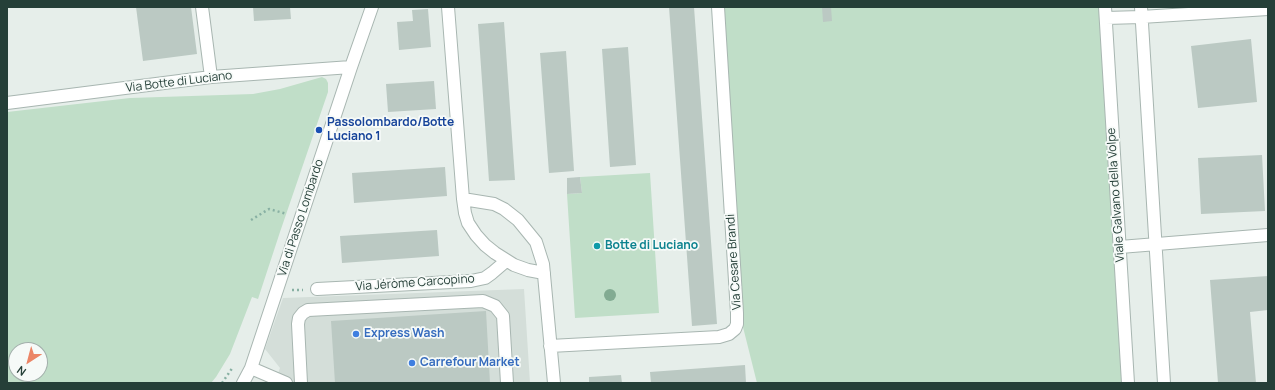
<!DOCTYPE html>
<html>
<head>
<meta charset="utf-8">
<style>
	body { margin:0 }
	#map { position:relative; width:1275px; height:390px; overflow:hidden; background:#e6eeea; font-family:Manrope,sans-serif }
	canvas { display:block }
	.frame { position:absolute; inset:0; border:8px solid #253f38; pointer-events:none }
	.north { position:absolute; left:8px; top:342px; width:40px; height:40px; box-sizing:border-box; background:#f6faf8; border:1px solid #a2afab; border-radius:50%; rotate:216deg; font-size:11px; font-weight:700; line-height:16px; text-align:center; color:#253f38 }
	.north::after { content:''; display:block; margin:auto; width:14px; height:18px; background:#eb8566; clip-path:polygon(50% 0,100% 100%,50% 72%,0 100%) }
</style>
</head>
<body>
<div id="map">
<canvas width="1275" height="390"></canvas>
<div class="frame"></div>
<div class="north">N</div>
</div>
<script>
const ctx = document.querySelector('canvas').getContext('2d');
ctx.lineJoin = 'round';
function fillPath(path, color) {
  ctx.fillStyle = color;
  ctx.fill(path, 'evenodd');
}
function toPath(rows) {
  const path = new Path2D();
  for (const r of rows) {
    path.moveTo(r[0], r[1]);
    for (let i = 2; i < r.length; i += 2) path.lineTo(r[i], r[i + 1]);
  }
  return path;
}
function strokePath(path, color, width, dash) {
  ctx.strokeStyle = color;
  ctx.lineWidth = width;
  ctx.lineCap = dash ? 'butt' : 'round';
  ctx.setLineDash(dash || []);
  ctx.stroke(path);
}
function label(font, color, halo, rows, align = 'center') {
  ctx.font = font + ' Manrope,sans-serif';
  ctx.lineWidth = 3.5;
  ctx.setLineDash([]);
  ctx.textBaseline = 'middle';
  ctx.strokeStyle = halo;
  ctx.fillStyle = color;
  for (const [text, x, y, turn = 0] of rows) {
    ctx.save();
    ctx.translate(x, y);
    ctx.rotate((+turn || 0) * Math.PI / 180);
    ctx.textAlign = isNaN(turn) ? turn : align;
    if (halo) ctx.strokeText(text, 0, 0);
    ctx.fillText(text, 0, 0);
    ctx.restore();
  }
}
const built = toPath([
	[524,289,530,383,274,383,280,368,265,349,283,298]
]);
const green = toPath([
	[722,7,1105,7,1128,383,757,383,743,327],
	[322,77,326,79,328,83,328,92,280,232,258,299,252,297,230,354,216,377,211,383,7,383,7,112,130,98,253,94,280,89],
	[16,350,40,350,40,374,16,374],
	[650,173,659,313,575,318,567,194,582,193,580,177]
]);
const building = toPath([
	[136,7,191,7,197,54,143,61],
	[253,7,290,7,291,19,254,21],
	[669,7,694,7,717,324,692,326],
	[822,7,831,7,832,21,823,22],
	[428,9,431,47,399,50,397,22,413,21,412,10],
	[504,22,515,180,489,181,478,24],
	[1251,39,1257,102,1198,108,1191,46],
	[628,47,636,165,610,167,602,49],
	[566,51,574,171,549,173,540,53],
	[434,81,436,109,388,112,386,84],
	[1262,155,1265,211,1201,214,1198,158],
	[445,167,447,196,354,203,352,173],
	[580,177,582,193,567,194,567,178],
	[437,230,439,256,342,263,340,236],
	[1268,276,1268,310,1250,312,1256,383,1218,383,1210,280],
	[486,311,490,383,335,383,331,321],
	[745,365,746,383,651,383,650,372],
	[621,375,622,383,589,383,589,377]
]);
const path = toPath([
	[251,220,269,209,287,214],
	[292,290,303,290],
	[222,383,233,367]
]);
const minor = toPath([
	[202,7,211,77],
	[448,7,463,199,465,213,468,223,476,235,485,245,495,253,514,265,528,270,544,273],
	[1105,7,1128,383],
	[1141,7,1164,383],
	[1106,18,1141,17,1268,9],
	[7,103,211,77,351,67],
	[463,199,494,204,504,209,518,220,536,242,543,264,554,383],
	[1120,247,1268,235],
	[317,289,471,281,485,278,492,273,506,261],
	[550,346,719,337,729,334,735,329,737,324,737,313,718,7],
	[251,368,286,383],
	[243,383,251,368,351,67,372,7],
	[301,383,298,324,299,318,303,313,308,310,483,301,495,306,503,316,507,383]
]);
const trees = [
	[610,295]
];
const markers = [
	[319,130,4,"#1a4fb4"],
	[597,246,4,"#0f9aa8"],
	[356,334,4,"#3f7fe0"],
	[412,363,4,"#3f7fe0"]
];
const streetNames = [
	["Via Botte di Luciano",179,82,-7],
	["Viale Galvano della Volpe",1116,195,-94],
	["Via di Passo Lombardo",301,218,-72],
	["Via Cesare Brandi",734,262,-94],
	["Via Jéròme Carcopino",415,283,-4]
];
const transitNames = [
	["Passolombardo/Botte",327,123],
	["Luciano 1",327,137]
];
const cultureNames = [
	["Botte di Luciano",605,246]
];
const shopNames = [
	["Express Wash",364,334],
	["Carrefour Market",420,363]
];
fillPath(built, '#d4ded9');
fillPath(green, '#c0dec8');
fillPath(building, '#bbc9c3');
strokePath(minor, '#a8b6b1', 14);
strokePath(path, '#88b0a3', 2.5, [2, 3]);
strokePath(minor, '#fff', 12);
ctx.fillStyle = '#82ab92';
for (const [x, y] of trees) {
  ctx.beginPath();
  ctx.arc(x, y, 6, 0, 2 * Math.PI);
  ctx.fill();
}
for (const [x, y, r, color] of markers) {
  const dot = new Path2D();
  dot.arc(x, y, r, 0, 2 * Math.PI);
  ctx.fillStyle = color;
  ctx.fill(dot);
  strokePath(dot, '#f6faf8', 1.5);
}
label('12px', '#253f38', '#f6faf8', streetNames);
label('bold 12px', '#164399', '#f6faf8', transitNames, 'left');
label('bold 12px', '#0d838f', '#f6faf8', cultureNames, 'left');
label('bold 12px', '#366cbe', '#f6faf8', shopNames, 'left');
</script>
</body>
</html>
